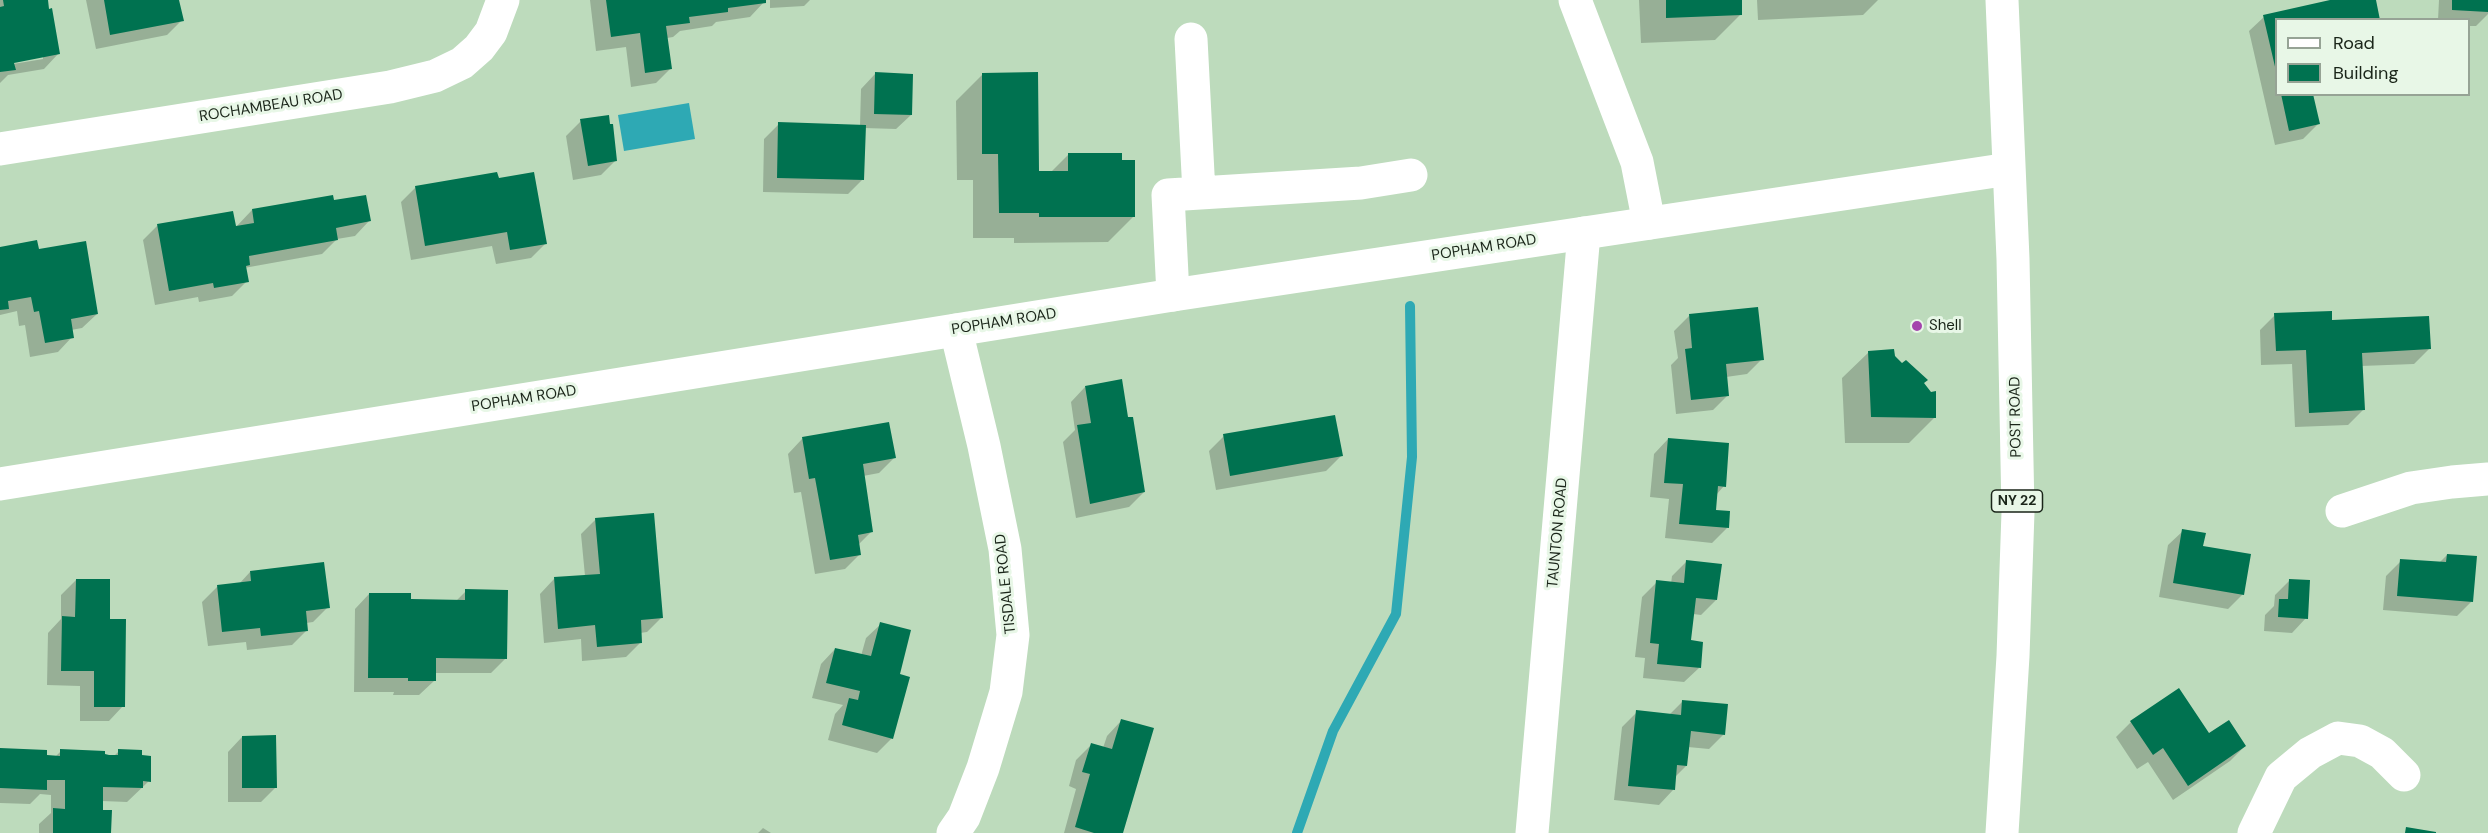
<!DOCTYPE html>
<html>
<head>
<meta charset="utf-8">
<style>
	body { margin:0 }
	#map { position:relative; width:2488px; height:833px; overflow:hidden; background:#bddbbc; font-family:"DM Sans",sans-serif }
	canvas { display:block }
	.legend { position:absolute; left:2275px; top:18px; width:195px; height:78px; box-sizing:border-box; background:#e8f7e7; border:2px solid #96a395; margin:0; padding:8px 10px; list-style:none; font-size:18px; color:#1a2519 }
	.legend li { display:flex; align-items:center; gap:12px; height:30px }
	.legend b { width:30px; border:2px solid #96a395 }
</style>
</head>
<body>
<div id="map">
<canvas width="2488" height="833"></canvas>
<ul class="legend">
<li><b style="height:8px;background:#fff"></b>Road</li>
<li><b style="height:16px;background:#007250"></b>Building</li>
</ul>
</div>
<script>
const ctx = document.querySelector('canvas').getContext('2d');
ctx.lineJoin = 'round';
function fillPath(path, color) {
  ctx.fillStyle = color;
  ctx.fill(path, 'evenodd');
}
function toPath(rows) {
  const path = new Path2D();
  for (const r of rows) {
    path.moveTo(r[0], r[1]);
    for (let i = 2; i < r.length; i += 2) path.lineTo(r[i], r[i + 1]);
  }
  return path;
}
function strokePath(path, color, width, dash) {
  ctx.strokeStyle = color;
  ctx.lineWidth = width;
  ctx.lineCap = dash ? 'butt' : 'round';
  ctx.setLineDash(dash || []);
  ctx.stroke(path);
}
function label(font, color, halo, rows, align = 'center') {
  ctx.font = font + ' "DM Sans",sans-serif';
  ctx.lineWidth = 6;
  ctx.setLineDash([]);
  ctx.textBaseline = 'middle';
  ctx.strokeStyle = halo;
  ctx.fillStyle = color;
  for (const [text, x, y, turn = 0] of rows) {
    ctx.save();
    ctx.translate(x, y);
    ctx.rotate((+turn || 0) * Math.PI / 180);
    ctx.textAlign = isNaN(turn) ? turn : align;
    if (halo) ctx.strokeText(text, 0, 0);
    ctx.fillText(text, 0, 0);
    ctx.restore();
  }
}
const water = toPath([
	[689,103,695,139,624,151,618,115]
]);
const shadow = toPath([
	[0,0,46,0,58,54,44,69,8,75,0,83],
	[43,56,43,59,7,65,6,62],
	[86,0,178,0,182,20,167,35,96,49],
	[590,0,764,0,764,2,750,17,716,22,712,26,680,31,673,37,667,38,671,68,656,83,631,87,626,47,596,51],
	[770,0,810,0,804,6,770,8],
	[1639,0,1740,0,1741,14,1715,40,1641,43],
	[1757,0,1878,0,1863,15,1758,20],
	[2336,0,2374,0,2276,20,2276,94,2311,94,2318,124,2303,139,2275,145,2249,31,2264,17],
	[2439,0,2488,0,2488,14,2476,26,2468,26,2468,20,2438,20],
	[875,74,911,115,896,129,864,128,863,179,848,194,763,192,764,139,779,124,860,126,861,89],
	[982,75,1037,173,1050,173,1069,154,1134,216,1108,242,1014,243,1014,238,973,238,973,180,957,180,956,101],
	[581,121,616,160,601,175,573,180,566,136],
	[497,180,545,244,531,258,496,264,492,246,411,260,401,202,416,187],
	[333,202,369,221,355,236,337,239,322,254,244,268,247,281,232,296,199,302,198,297,155,305,143,240,158,225,235,228,252,210],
	[0,248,38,251,97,314,82,328,71,330,72,337,58,352,30,357,25,325,19,326,17,311,0,315],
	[2275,315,2331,321,2429,349,2414,364,2361,366,2363,410,2348,425,2295,427,2292,364,2261,365,2260,330],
	[1689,316,1762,359,1747,374,1726,377,1728,395,1713,410,1676,414,1671,365,1678,358,1674,331],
	[1869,352,1893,357,1922,384,1935,417,1909,443,1845,443,1842,378],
	[1085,387,1144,492,1129,507,1076,518,1063,442,1075,430,1071,402],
	[1224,436,1341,456,1326,471,1216,490,1209,451],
	[802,439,894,458,879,473,863,476,871,532,858,545,860,554,845,569,815,574,801,492,794,493,788,454],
	[1668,439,1724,486,1716,495,1714,512,1727,528,1712,543,1665,538,1669,499,1650,497,1654,454],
	[596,519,662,617,647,632,640,633,641,642,626,657,582,661,581,639,544,643,540,594,554,579,585,576,581,534],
	[2183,531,2243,594,2228,609,2159,597,2168,545],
	[2447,555,2472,601,2457,616,2383,610,2386,576,2401,561,2439,563],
	[1687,561,1716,600,1701,615,1693,614,1690,642,1699,668,1684,682,1643,678,1645,658,1635,657,1642,597,1657,582,1671,584,1672,576],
	[250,572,328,607,313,622,306,623,307,630,292,645,247,650,246,642,208,646,202,602,217,587,239,584],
	[76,580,108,620,123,706,109,721,80,721,80,686,47,685,48,633,61,619,61,595],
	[2290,580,2306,618,2292,633,2264,631,2265,615,2274,606,2275,595],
	[466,591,506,658,491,673,434,673,434,681,419,695,393,695,394,692,354,692,355,609,369,594,410,601,456,601],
	[881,624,898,675,892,738,877,753,828,740,835,714,843,705,812,698,821,664,835,649,861,656,866,638],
	[2179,690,2209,735,2245,746,2230,761,2173,800,2148,762,2137,769,2116,737,2131,722],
	[1683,701,1724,734,1709,749,1688,747,1686,766,1675,777,1673,790,1659,805,1614,800,1622,727,1637,712,1669,715],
	[1121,721,1122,833,1064,833,1076,789,1069,786,1076,760,1091,745,1103,748,1107,736],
	[242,737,276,787,261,802,228,802,228,752],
	[0,750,55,757,61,751,113,757,119,751,149,781,127,802,102,801,101,812,110,833,39,833,39,824,51,813,51,795,40,794,30,804,0,803],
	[763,828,771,833,758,833]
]);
const stream = toPath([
	[1297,833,1333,731,1396,614,1412,457,1410,306]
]);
const building = toPath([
	[3,0,48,0,49,9,52,8,60,54,14,63,16,70,0,72,0,7,4,6],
	[104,0,179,0,184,21,110,35],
	[606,0,766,0,766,3,728,8,728,12,689,17,690,23,666,26,672,69,645,73,640,33,611,37],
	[1666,0,1742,0,1742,15,1666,18],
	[2330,0,2376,0,2380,20,2276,20,2276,71,2263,15],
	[2452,0,2488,0,2488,12,2452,10],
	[875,72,913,74,912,115,874,114],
	[1038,72,1039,171,1068,171,1068,153,1122,153,1122,160,1135,160,1135,217,1039,217,1039,213,999,213,998,154,982,154,982,73],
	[2281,94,2313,94,2320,124,2289,131],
	[609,115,610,124,613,124,617,161,588,166,580,119],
	[778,122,866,125,864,180,777,178],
	[497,172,499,178,534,172,547,244,510,250,507,232,425,246,415,186],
	[333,195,334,200,366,195,371,221,336,228,338,240,249,256,250,265,246,266,249,282,214,288,213,283,169,291,157,224,233,211,236,226,254,223,252,209],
	[37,240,39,249,86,241,98,314,71,319,74,338,45,343,39,311,34,312,31,297,8,301,9,309,0,310,0,247],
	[1758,307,1764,360,1726,364,1729,396,1691,400,1685,349,1692,348,1689,314],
	[2332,311,2332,320,2429,316,2431,349,2362,353,2365,410,2309,413,2306,350,2276,351,2274,313],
	[1894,349,1895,356,1902,363,1906,360,1928,380,1924,383,1931,392,1936,391,1936,418,1871,417,1868,351],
	[1122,379,1128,417,1133,417,1145,492,1090,504,1077,425,1091,423,1085,386],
	[1335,415,1343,456,1230,476,1223,434],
	[889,422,896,458,863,464,873,532,858,535,861,555,830,560,815,478,809,479,802,437],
	[1668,438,1729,443,1726,487,1718,486,1716,510,1730,511,1729,528,1679,524,1683,484,1664,483],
	[654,513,663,618,641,620,642,643,597,647,595,625,558,629,554,577,600,574,595,518],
	[2182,529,2206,533,2203,546,2251,554,2244,595,2173,583],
	[2447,554,2477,556,2473,602,2397,596,2400,559,2446,562],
	[1686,560,1722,564,1717,600,1696,598,1691,640,1703,642,1701,668,1657,664,1659,644,1650,643,1656,580,1684,583],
	[324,562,330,608,306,611,308,631,261,636,260,628,222,632,217,585,251,581,250,571],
	[76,579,110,579,110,619,126,619,125,707,94,707,94,671,61,671,62,616,75,617],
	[2289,579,2310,580,2308,619,2278,617,2279,599,2288,599],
	[465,589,508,590,507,659,436,658,436,681,408,681,408,678,368,678,369,593,411,593,411,599,465,600],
	[880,622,911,630,900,674,910,677,893,739,842,725,849,698,858,700,860,691,826,683,835,648,871,656],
	[2179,688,2209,733,2229,720,2246,746,2188,786,2163,748,2153,755,2130,721],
	[1682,700,1728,704,1725,735,1691,731,1687,766,1677,765,1675,790,1628,786,1636,710,1681,715],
	[1121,719,1154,728,1123,833,1094,833,1075,827,1090,774,1082,772,1091,743,1112,749],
	[276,735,277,788,242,788,242,736],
	[0,748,47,750,47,755,60,756,60,749,105,751,105,754,109,755,118,755,118,749,142,750,142,755,151,756,151,782,143,781,143,788,103,787,103,810,112,810,111,833,53,833,53,808,65,809,65,780,47,780,47,790,0,788],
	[2406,827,2436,832,2436,833,2405,833]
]);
const minor = toPath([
	[1575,0,1637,162,1649,223],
	[1191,39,1199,193],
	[0,149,390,87,435,76,462,63,479,48,491,32,503,0],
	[1173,295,1168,195,1361,183,1411,175],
	[2342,511,2411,488,2452,482,2488,479],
	[953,833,964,817,983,768,1006,692,1013,635,1005,549,984,446,956,330],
	[1532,833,1584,233],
	[2254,833,2281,777,2310,753,2338,738,2360,741,2382,753,2404,775]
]);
const major = toPath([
	[2002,0,2013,259,2018,512,2013,656,2002,833],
	[0,484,1173,295,2009,169]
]);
const markers = [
	[1917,326,6,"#a444ad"]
];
const shields = [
	[2017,501,51]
];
const shieldNames = [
	["NY 22",2017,501]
];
const streetNames = [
	["ROCHAMBEAU ROAD",271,106,-9],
	["POPHAM ROAD",1484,248,-9],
	["POPHAM ROAD",1004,322,-9],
	["POPHAM ROAD",524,399,-9],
	["POST ROAD",2016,417,-91],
	["TAUNTON ROAD",1558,533,-85],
	["TISDALE ROAD",1006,584,-96]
];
const poiNames = [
	["Shell",1929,326]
];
fillPath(water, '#2ea9b4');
fillPath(shadow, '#0003');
strokePath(stream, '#2ea9b4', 10);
fillPath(building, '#007250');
strokePath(minor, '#fff', 33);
strokePath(major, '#fff', 33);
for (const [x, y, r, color] of markers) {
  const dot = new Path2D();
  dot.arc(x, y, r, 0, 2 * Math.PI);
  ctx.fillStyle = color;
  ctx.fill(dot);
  strokePath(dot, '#e8f7e7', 2);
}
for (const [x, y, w] of shields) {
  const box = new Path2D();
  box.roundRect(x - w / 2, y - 11, w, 22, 4.5);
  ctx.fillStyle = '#e8f7e7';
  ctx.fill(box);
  strokePath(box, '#1a2519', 1.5);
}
label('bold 14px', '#1a2519', null, shieldNames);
label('15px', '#1a2519', '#e8f7e7', streetNames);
label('15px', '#1a2519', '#e8f7e7', poiNames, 'left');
</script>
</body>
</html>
